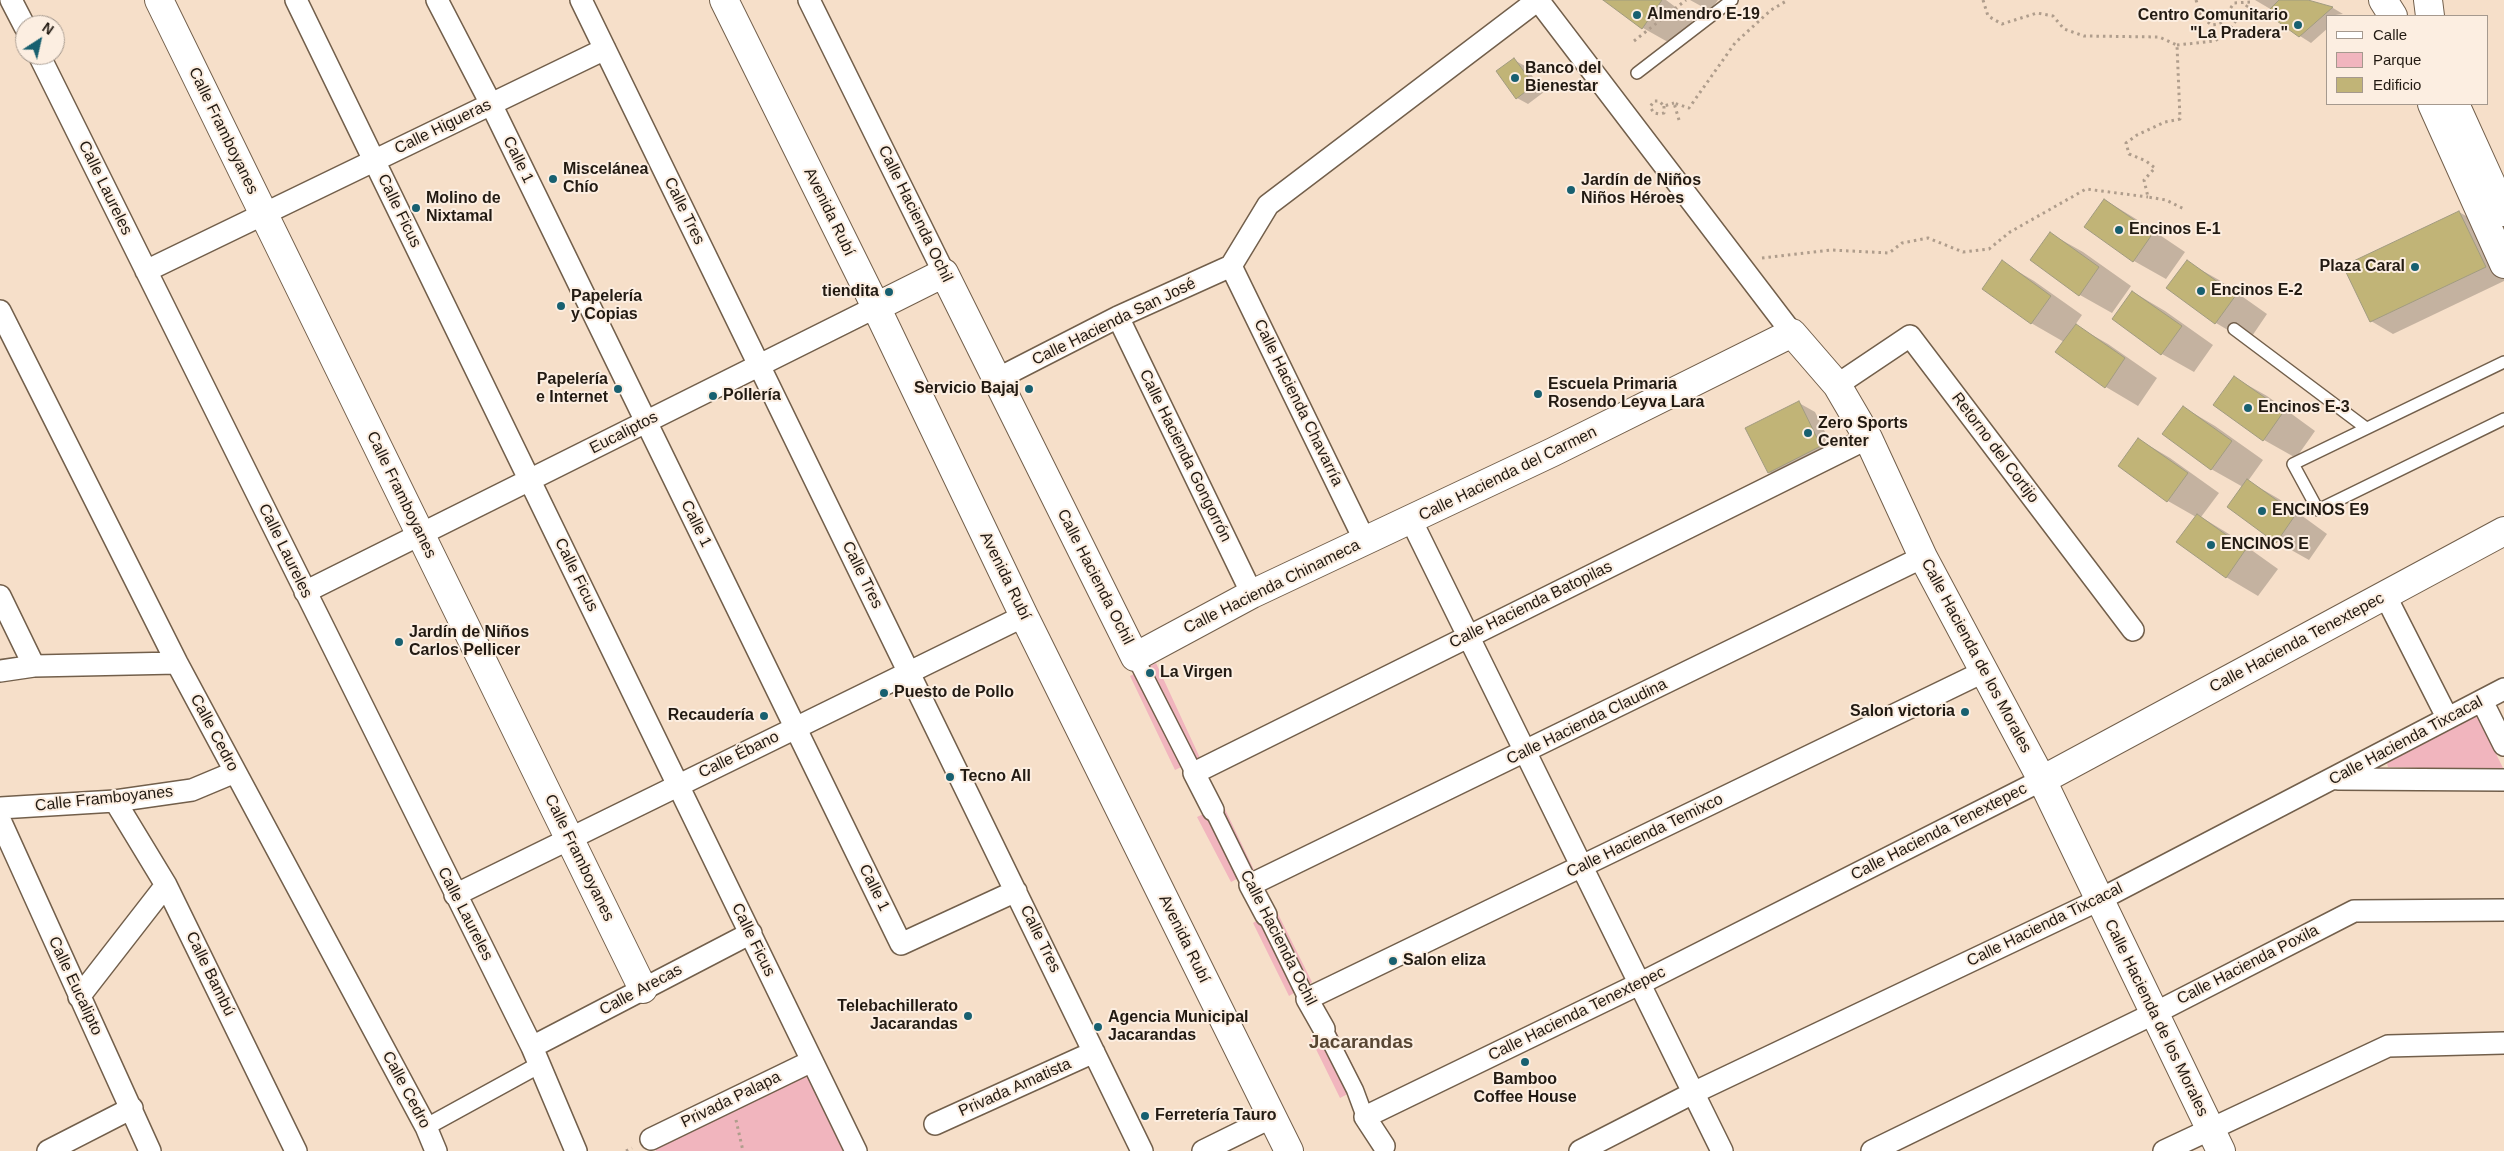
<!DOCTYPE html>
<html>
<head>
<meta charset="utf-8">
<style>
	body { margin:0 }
	#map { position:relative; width:2504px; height:1151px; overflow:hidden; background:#f6dfc9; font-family:Arial,sans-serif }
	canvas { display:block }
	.legend { position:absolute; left:2326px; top:15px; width:162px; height:90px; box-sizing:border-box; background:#fceee1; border:1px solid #a5998e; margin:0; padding:6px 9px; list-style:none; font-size:15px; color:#221a12 }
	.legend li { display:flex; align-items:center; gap:10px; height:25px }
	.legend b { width:25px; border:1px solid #a5998e }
	.north { position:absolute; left:15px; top:15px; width:50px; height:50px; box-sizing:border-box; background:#fceee1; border:1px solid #a5998e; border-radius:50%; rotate:35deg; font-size:14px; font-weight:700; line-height:20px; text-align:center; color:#221a12 }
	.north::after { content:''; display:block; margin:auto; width:18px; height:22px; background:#186070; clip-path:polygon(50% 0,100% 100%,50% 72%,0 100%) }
</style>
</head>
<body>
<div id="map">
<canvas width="2504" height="1151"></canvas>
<ul class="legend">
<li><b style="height:6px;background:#fff"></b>Calle</li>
<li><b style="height:14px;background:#f1b5be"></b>Parque</li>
<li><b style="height:14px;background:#c1b477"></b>Edificio</li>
</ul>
<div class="north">N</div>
</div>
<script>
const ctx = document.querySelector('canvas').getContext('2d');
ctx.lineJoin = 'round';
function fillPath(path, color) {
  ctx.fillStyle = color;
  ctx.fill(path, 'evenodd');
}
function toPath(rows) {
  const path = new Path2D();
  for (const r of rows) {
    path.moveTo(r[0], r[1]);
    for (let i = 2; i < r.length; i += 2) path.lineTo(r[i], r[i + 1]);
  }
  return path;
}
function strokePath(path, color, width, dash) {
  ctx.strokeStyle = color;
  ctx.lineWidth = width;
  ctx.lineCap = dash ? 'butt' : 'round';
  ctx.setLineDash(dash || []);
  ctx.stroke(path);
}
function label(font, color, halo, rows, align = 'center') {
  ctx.font = font + ' Arial,sans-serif';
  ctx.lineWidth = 4;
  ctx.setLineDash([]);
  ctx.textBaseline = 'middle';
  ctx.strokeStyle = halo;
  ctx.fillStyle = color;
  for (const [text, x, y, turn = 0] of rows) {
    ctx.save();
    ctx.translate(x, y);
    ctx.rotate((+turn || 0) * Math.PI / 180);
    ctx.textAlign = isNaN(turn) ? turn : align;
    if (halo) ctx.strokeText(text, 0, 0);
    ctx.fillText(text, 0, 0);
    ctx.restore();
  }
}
const green = toPath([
	[1156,663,1200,758,1175,770,1130,676],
	[2476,713,2504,770,2388,767,2386,760],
	[1223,805,1254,870,1231,882,1197,817],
	[1276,910,1312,982,1289,996,1253,923],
	[1333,1025,1363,1086,1340,1098,1310,1037],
	[812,1061,856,1151,656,1151,651,1139]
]);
const shadow = toPath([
	[1605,0,1666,0,1693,20,1675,46,1643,28],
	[1690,0,1718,0,1710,11],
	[2255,0,2304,0,2333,8,2343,14,2328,16,2328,28,2311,43,2300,36,2272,10],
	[1514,60,1525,66,1544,92,1528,104,1517,98],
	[2105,200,2136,219,2185,252,2166,279,2134,261,2086,227],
	[2459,212,2482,225,2504,272,2504,281,2393,334,2371,321],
	[2051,234,2083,252,2131,286,2112,313,2080,295,2032,259],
	[2002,262,2034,281,2082,315,2075,325,2108,344,2157,378,2138,406,2106,387,2057,352,2064,342,2031,323],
	[2187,262,2219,280,2267,314,2248,342,2216,323,2168,287],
	[2133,292,2165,311,2213,345,2194,372,2162,354,2113,319],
	[2235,378,2267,396,2315,431,2296,458,2264,440],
	[1799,403,1815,412,1837,456,1785,481,1769,472],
	[2183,407,2215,426,2263,460,2248,481,2279,499,2327,534,2309,560,2277,542,2243,487,2211,469],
	[2138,439,2170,458,2219,493,2201,517,2229,534,2278,569,2258,596,2226,577,2196,517,2168,501]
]);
const building = toPath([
	[1603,0,1662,0,1642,29,1603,0],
	[2279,0,2308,0,2333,7,2299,37,2266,13,2279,0],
	[1514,58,1534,85,1516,99,1496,71,1514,58],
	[2104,199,2153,233,2133,262,2084,227,2104,199],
	[2459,211,2486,267,2370,322,2343,266,2459,211],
	[2050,232,2099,267,2079,296,2030,260,2050,232],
	[2002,260,2051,296,2031,324,1982,289,2002,260],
	[2187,260,2236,295,2215,324,2166,288,2187,260],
	[2132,291,2182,326,2161,355,2112,319,2132,291],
	[2076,324,2125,358,2105,388,2055,352,2076,324],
	[2234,376,2284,411,2263,441,2213,405,2234,376],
	[1799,401,1821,446,1768,473,1745,428,1799,401],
	[2183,406,2232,441,2211,470,2162,434,2183,406],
	[2138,438,2188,473,2167,502,2118,466,2138,438],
	[2247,479,2296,514,2276,543,2227,507,2247,479],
	[2197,514,2246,549,2226,578,2176,542,2197,514]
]);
const path = toPath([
	[1983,0,1988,16,2002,24,2037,13,2053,16,2064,29,2084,36,2159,37,2177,45,2180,119,2165,122,2137,135,2126,143,2129,154,2146,161,2155,168,2144,180,2148,197,2166,200,2184,209],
	[2196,0,2202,18,2212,25,2220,24,2234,3,2250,2,2252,0],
	[1634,41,1686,0],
	[2177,45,2215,41,2228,31,2250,2],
	[1664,106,1664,113,1659,114,1654,113,1650,107,1654,101,1659,101,1664,106,1674,103],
	[1679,120,1674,103,1689,108,1735,43,1771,10,1788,0],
	[1762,258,1831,250,1889,253,1902,243,1928,238,1963,252,1989,249,2010,232,2086,189,2148,197],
	[736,1120,743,1151],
	[626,1151,632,1148]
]);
const service = toPath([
	[1637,73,1732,0],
	[2234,329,2366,428],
	[2504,362,2293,464,2318,510,2504,419]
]);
const pedestrian = toPath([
	[1135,657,1194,773],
	[1213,810,1250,885],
	[1266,915,1307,999],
	[1324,1029,1355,1090,1365,1117],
	[426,1127,539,1065]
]);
const minor = toPath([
	[11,0,25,27],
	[296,0,856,1151],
	[437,0,491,104,901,944,1016,891],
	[581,0,1142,1151],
	[809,0,944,273],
	[1538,0,1792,333],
	[39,55,532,1047,576,1151],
	[1231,266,1268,205,1538,0],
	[1231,266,1365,541],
	[146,271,605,49],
	[0,311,177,663,426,1127,436,1151],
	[1118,317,1252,594],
	[997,379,1118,317,1231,266],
	[1837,385,1910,336,2133,630],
	[1411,520,1722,1151],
	[305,592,876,307],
	[2385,595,2447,717],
	[0,596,34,666],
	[0,671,34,666,177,663],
	[2482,701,2504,745],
	[2338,779,2504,780],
	[115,801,166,885,296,1151],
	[0,808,115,801,192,790,235,772],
	[1213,810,1194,773,1868,438],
	[0,820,150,1151],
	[455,895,1024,616],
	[1266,915,1250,885,1923,557],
	[79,997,166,885],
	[1324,1029,1307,999,1983,672],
	[532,1047,751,933],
	[935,1124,1094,1052],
	[651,1139,812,1061],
	[1384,1146,1365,1117,1639,984,2042,780],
	[48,1151,132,1108],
	[1203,1151,1272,1117],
	[1580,1151,1693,1093,2099,900,2504,689],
	[1872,1151,2155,1013,2354,911,2504,910],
	[2164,1151,2388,1046,2504,1043]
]);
const tertiary = toPath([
	[159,0,643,989],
	[724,0,876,307,1024,616,1289,1151],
	[2383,0,2393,16],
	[2428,0,2430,16],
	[2432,104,2504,264],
	[2455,104,2504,212],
	[876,307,944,273,1135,657,1252,594,1553,452,1792,333,1837,385,1868,438,1923,557,2042,780,2221,1151],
	[2042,780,2504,531]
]);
const markers = [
	[1637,15,5,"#186070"],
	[2298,25,5,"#186070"],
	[1515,78,5,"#186070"],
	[553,179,5,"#186070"],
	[1571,190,5,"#186070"],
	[416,208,5,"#186070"],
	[2119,230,5,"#186070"],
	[2415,267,5,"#186070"],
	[2201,291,5,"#186070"],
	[889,292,5,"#186070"],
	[561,306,5,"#186070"],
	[618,389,5,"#186070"],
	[1029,389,5,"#186070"],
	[1538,394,5,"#186070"],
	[713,396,5,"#186070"],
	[2248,408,5,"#186070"],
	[1808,433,5,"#186070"],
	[2262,511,5,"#186070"],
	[2211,545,5,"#186070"],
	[399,642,5,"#186070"],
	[1150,673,5,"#186070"],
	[884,693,5,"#186070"],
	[1965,712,5,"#186070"],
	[764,716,5,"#186070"],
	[950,777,5,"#186070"],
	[1393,961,5,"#186070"],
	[968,1016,5,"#186070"],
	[1098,1027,5,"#186070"],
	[1525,1062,5,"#186070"],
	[1145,1116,5,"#186070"]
];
const poiNames = [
	["Almendro E-19",1647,15],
	["Centro Comunitario",2288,16,"right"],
	["\"La Pradera\"",2288,34,"right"],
	["Banco del",1525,69],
	["Bienestar",1525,87],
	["Miscelánea",563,170],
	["Chío",563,188],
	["Jardín de Niños",1581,181],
	["Niños Héroes",1581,199],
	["Molino de",426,199],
	["Nixtamal",426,217],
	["Encinos E-1",2129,230],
	["Plaza Caral",2405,267,"right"],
	["Encinos E-2",2211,291],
	["tiendita",879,292,"right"],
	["Papelería",571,297],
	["y Copias",571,315],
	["Papelería",608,380,"right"],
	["e Internet",608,398,"right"],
	["Escuela Primaria",1548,385],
	["Rosendo Leyva Lara",1548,403],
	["Servicio Bajaj",1019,389,"right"],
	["Pollería",723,396],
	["Encinos E-3",2258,408],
	["Zero Sports",1818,424],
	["Center",1818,442],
	["ENCINOS E9",2272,511],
	["ENCINOS E",2221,545],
	["Jardín de Niños",409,633],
	["Carlos Pellicer",409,651],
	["La Virgen",1160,673],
	["Puesto de Pollo",894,693],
	["Salon victoria",1955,712,"right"],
	["Recaudería",754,716,"right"],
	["Tecno All",960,777],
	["Salon eliza",1403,961],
	["Telebachillerato",958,1007,"right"],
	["Jacarandas",958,1025,"right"],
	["Agencia Municipal",1108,1018],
	["Jacarandas",1108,1036],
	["Bamboo",1525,1080,"center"],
	["Coffee House",1525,1098,"center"],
	["Ferretería Tauro",1155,1116]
];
const streetNames = [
	["Calle Higueras",443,127,-26],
	["Calle Framboyanes",223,131,64],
	["Calle 1",518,160,64],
	["Calle Laureles",105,188,64],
	["Calle Ficus",399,211,64],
	["Calle Tres",684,211,64],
	["Avenida Rubí",829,212,64],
	["Calle Hacienda Ochil",915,214,64],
	["Calle Hacienda San José",1114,322,-26],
	["Calle Hacienda Chavarría",1298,403,64],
	["Eucaliptos",624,433,-27],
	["Retorno del Cortijo",1995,448,53],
	["Calle Hacienda Gongorrón",1185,456,64],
	["Calle Hacienda del Carmen",1508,474,-26],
	["Calle Framboyanes",401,495,64],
	["Calle 1",696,524,64],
	["Calle Laureles",285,551,64],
	["Calle Ficus",576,575,64],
	["Calle Tres",862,575,64],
	["Avenida Rubí",1005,576,64],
	["Calle Hacienda Ochil",1095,577,63],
	["Calle Hacienda Chinameca",1272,587,-26],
	["Calle Hacienda Batopilas",1531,605,-26],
	["Calle Hacienda Tenextepec",2297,643,-28],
	["Calle Hacienda de los Morales",1976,656,62],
	["Calle Hacienda Claudina",1587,722,-26],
	["Calle Cedro",214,733,62],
	["Calle Hacienda Tixcacal",2406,741,-28],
	["Calle Ébano",739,755,-26],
	["Calle Framboyanes",104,799,-6],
	["Calle Hacienda Tenextepec",1939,832,-27],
	["Calle Hacienda Temixco",1645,836,-26],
	["Calle Framboyanes",579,858,64],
	["Calle 1",874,888,64],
	["Calle Laureles",465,914,63],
	["Calle Hacienda Tixcacal",2045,925,-26],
	["Calle Hacienda Ochil",1278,938,63],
	["Calle Tres",1040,939,64],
	["Avenida Rubí",1184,939,64],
	["Calle Ficus",753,940,64],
	["Calle Hacienda Poxila",2248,965,-27],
	["Calle Bambú",210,974,64],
	["Calle Eucalipto",75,986,65],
	["Calle Arecas",641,990,-28],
	["Calle Hacienda Tenextepec",1577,1014,-26],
	["Calle Hacienda de los Morales",2156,1018,64],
	["Privada Amatista",1015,1088,-24],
	["Calle Cedro",406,1090,62],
	["Privada Palapa",731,1100,-26]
];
const quarterNames = [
	["Jacarandas",1361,1043]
];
fillPath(green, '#f1b5be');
fillPath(shadow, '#0003');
fillPath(building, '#c1b477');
strokePath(building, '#a19b80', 1);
strokePath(service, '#725f4b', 14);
strokePath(pedestrian, '#725f4b', 19);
strokePath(minor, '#725f4b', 24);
strokePath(tertiary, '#725f4b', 30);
strokePath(path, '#af9d8c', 3, [2.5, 4]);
strokePath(service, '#fff', 11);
strokePath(pedestrian, '#fff', 16);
strokePath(minor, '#fff', 21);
strokePath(tertiary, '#fff', 28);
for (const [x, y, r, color] of markers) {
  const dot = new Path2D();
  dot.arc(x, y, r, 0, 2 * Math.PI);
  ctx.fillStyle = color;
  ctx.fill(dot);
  strokePath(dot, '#fceee1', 2);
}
label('bold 16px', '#221a12', '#fceee1', poiNames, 'left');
label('16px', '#221a12', '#fceee1', streetNames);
label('bold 19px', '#584633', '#fceee1', quarterNames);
</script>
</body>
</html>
